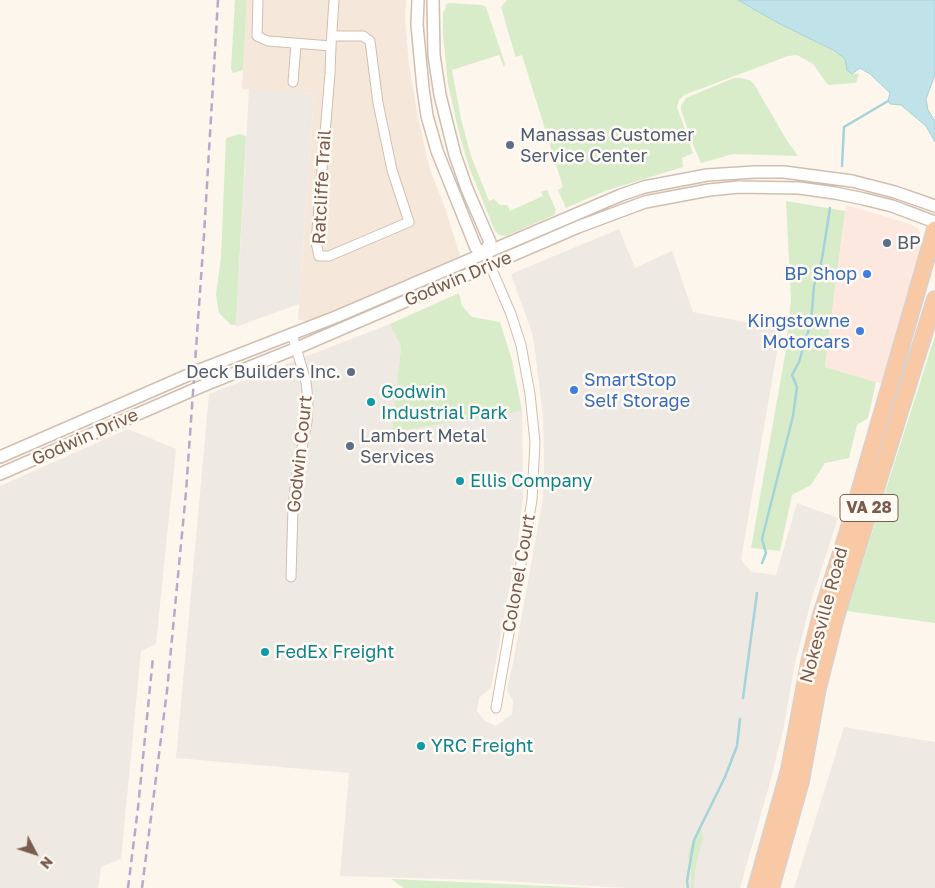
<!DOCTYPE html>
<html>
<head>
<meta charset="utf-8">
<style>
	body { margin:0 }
	#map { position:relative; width:935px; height:888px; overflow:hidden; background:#fdf6ec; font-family:"Golos Text",sans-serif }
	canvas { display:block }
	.north { position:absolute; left:10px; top:828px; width:50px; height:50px; -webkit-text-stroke:4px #fffaf3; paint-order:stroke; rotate:130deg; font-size:14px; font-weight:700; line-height:20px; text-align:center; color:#7a5c4d }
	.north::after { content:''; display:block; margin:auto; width:18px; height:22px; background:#7a5c4d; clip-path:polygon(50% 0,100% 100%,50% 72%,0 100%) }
</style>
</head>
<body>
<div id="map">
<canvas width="935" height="888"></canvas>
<div class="north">N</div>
</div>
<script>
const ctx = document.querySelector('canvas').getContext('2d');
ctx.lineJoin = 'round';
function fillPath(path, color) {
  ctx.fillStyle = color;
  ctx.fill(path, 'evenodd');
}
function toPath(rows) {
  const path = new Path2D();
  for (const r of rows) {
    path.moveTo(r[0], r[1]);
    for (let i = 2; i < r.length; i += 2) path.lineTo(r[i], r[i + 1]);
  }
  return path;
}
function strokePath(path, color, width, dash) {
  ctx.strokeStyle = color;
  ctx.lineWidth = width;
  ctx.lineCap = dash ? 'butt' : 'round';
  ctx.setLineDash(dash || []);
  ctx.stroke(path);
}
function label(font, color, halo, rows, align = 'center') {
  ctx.font = font + ' "Golos Text",sans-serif';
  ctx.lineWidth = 5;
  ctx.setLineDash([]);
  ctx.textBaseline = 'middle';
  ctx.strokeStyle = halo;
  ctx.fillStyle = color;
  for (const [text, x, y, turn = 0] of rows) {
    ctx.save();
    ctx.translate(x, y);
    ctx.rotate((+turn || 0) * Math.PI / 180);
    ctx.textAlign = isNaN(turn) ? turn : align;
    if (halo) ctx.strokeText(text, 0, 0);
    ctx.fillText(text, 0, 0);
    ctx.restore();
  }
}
const residential = toPath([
	[247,0,406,0,405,19,409,65,418,117,430,170,446,210,460,256,306,322,298,319,314,94,242,89]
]);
const commercial = toPath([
	[846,205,910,224,919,229,922,241,919,257,883,384,825,367]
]);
const industrial = toPath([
	[249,89,314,94,299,304,236,327],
	[619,229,635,268,672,251,693,312,781,329,741,559,747,567,752,572,776,575,797,503,838,518,812,598,795,663,784,726,769,786,740,888,626,888,484,880,340,876,349,773,176,758,209,394,390,324,401,347,392,432,522,411,523,497,518,542,491,688,479,698,477,711,485,721,496,726,512,714,513,701,507,690,514,658,543,499,544,461,543,416,533,336,511,274],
	[128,429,176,449,156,644,141,651,121,859,101,867,98,888,0,888,0,486],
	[844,727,935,742,935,888,794,888]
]);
const green = toPath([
	[235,0,247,0,243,70,233,73,231,69],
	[507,0,738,0,778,23,835,51,845,59,852,74,859,74,856,83,828,85,813,64,797,55,788,56,684,95,679,100,677,107,693,153,682,158,683,167,605,191,566,208,558,190,563,187,522,55,516,57,515,55,501,7],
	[450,3,482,5,486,7,505,64,504,67,499,55,452,70,461,119,471,156,489,201,494,199,500,205,507,205,510,211,543,196,541,192,547,190,556,210,554,215,506,236,499,235,495,231,469,167,459,133,448,84,443,36,443,13,446,7,445,5],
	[734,78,740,78,749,80,754,84,786,139,798,156,733,154,701,163,694,147,681,110,681,106,686,98],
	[240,134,246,136,236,325,231,325,219,313,216,294,221,257,226,138],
	[786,201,845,211,825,367,876,382,868,418,857,425,849,458,825,463,811,485,792,495,780,551,751,548,785,355,791,300],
	[459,293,462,306,472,317,500,322,512,360,522,411,392,432,401,347,390,324],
	[935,336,935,623,847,611],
	[701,829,703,838,697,860,693,888,691,888,691,868,688,856,690,849],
	[391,879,594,888,404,888]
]);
const water = toPath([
	[738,0,935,0,935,75,926,99,928,110,935,121,935,142,926,126,901,105,890,104,888,101,890,93,870,74,860,68,852,74,847,70,845,59,835,51,778,23,738,0]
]);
const stream = toPath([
	[842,166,844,127,888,101],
	[762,563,766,553,762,539,793,416,797,387,792,375,799,362,811,322,814,286,822,259,830,208],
	[743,698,757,593],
	[688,888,687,881,694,840,725,777,737,746,740,719]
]);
const minor = toPath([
	[258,0,257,36,268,41,331,46],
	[332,36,363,36,370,41,378,103,392,170,409,222,329,256,319,256,316,242,330,73,331,46,334,0],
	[293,82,296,44],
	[490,265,511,314,521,345,530,394,535,442,532,500,496,708],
	[291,577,293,507,296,479,307,422,308,400,306,382,292,334]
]);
const tertiary = toPath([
	[418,0,417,25,423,88,427,116,437,151,476,248,485,253,487,257],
	[433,0,434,55,440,95,455,155,467,189,490,242,485,253],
	[0,457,202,369,338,316,621,195,644,187,707,175,755,172,784,172,852,181,895,192,935,206],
	[0,474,200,387,297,348,578,227,645,202,709,190,739,187,799,188,835,193,864,199,892,206,935,222]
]);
const trunk = toPath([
	[756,888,789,770,809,663,820,618,847,534,935,229],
	[771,888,801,781,818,688,836,617,935,299]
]);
const rail = toPath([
	[128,888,138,808,153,657],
	[142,888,167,691,186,492,204,235,218,0]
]);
const markers = [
	[510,145,5,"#5c6f8a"],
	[887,243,5,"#5c6f8a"],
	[867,274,5,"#3f7fe0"],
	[860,331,5,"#3f7fe0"],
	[351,372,5,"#5c6f8a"],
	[574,390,5,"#3f7fe0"],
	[371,402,5,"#0f9aa8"],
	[350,446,5,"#5c6f8a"],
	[460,481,5,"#0f9aa8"],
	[265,652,5,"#0f9aa8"],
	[421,746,5,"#0f9aa8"]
];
const shields = [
	[869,508,58]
];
const shieldNames = [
	["VA 28",869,508]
];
const serviceNames = [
	["Manassas Customer",520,135],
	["Service Center",520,156],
	["BP",897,243],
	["Deck Builders Inc.",341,372,"right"],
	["Lambert Metal",360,436],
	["Services",360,457]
];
const streetNames = [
	["Ratcliffe Trail",322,187,-87],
	["Godwin Drive",458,279,-23],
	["Godwin Drive",85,437,-24],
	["Godwin Court",300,454,-84],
	["Colonel Court",519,573,-80],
	["Nokesville Road",824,615,-75]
];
const shopNames = [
	["BP Shop",857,274],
	["Kingstowne",850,321],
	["Motorcars",850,342],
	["SmartStop",584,380,"left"],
	["Self Storage",584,401,"left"]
];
const cultureNames = [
	["Godwin",381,392],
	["Industrial Park",381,413],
	["Ellis Company",470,481],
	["FedEx Freight",275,652],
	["YRC Freight",431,746]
];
fillPath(residential, '#f5e8da');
fillPath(commercial, '#fde8e0');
fillPath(industrial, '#efe9e4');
fillPath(green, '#d8ecc9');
fillPath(water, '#bfe3e8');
strokePath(water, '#a5d3da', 1);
strokePath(stream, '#a5d3da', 2.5);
strokePath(minor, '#d1beb0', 11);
strokePath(tertiary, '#d1beb0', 14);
strokePath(trunk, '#dad1cd', 18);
strokePath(minor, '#fff', 9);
strokePath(tertiary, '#fff', 11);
strokePath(trunk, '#f9c8a4', 15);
strokePath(rail, '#b9a8c9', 2.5, [8, 5]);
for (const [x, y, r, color] of markers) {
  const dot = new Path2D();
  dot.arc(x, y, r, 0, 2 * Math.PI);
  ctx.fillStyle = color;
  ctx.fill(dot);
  strokePath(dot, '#fffaf3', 2);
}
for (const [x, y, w] of shields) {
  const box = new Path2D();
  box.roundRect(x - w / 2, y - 13.5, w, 27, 4);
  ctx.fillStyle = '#fffaf3';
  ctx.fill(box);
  strokePath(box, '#7a5c4d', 1);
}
label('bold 16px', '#7a5c4d', null, shieldNames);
label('18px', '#4e5e75', '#fffaf3', serviceNames, 'left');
label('18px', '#7a5c4d', '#fffaf3', streetNames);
label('18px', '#366cbe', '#fffaf3', shopNames, 'right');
label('18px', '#0d838f', '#fffaf3', cultureNames, 'left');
</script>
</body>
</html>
